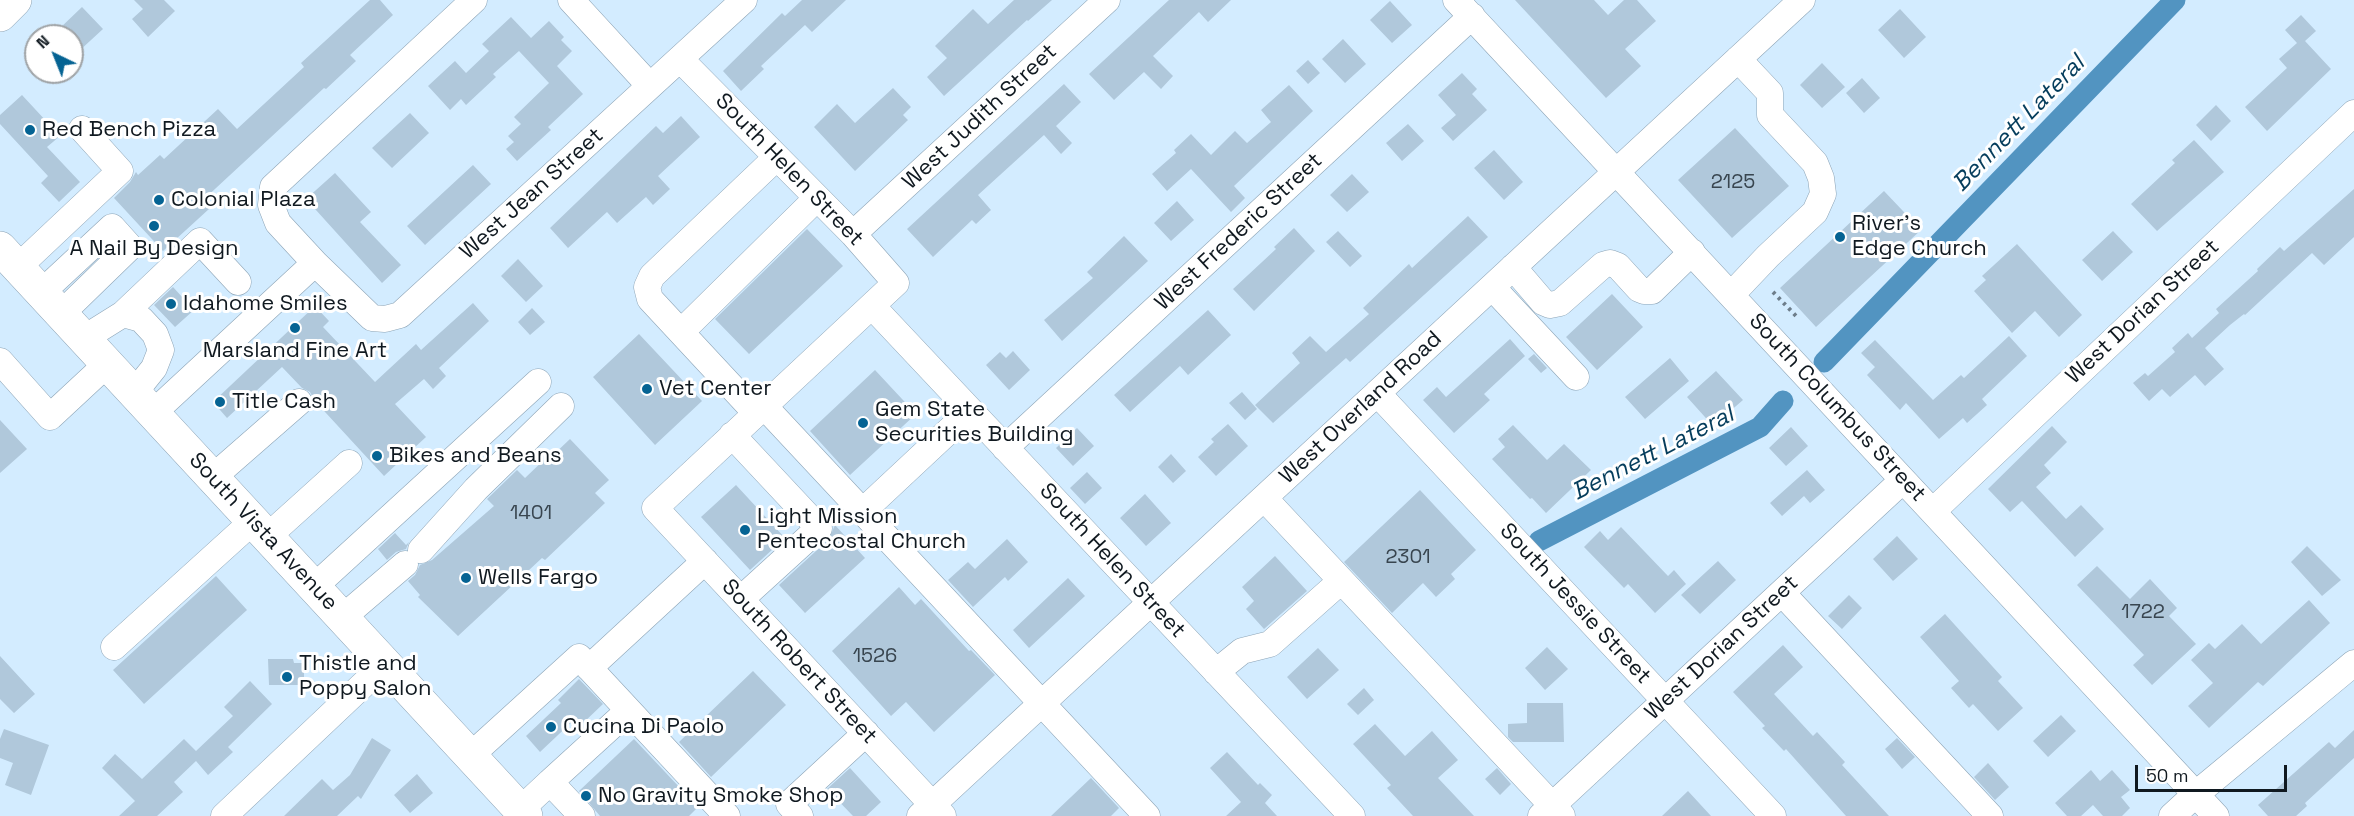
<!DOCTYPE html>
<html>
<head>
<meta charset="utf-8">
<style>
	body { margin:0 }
	#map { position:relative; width:2354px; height:816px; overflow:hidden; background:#d3ecff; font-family:"Space Grotesk",sans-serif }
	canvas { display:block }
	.north { position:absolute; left:24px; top:24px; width:60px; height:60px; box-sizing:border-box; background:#fff; border:2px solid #9fa3a6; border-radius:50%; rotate:317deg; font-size:16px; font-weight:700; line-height:24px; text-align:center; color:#101920 }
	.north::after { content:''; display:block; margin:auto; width:21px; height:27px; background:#056393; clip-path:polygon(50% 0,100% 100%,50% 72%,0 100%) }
	.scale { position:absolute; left:2135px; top:765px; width:152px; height:27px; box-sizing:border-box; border:3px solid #101920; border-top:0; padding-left:8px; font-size:18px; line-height:21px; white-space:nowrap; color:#101920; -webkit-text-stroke:4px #fff; paint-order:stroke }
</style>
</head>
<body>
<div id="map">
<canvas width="2354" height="816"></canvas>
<div class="north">N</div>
<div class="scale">50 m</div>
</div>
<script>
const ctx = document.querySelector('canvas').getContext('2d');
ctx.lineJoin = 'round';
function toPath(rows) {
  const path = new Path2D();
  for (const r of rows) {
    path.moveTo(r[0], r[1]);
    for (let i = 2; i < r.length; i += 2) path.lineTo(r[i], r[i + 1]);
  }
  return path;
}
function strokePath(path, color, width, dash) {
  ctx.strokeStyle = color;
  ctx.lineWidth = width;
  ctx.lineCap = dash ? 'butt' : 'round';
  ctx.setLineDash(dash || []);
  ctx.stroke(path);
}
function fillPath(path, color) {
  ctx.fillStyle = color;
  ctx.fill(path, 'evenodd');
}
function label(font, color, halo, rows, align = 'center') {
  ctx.font = font + ' "Space Grotesk",sans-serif';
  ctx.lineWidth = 6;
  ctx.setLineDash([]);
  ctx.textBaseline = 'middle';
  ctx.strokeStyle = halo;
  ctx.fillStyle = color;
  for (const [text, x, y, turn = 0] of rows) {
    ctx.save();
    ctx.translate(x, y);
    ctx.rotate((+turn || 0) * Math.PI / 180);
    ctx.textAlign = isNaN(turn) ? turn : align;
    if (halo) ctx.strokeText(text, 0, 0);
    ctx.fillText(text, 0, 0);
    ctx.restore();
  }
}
const canal = toPath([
	[1824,362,2175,0],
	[1539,541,1760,427,1783,401]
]);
const building = toPath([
	[134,0,164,0,175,11,148,37,132,19,143,9],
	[370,0,380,0,393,15,350,55,356,61,326,89,324,88,202,201,209,209,163,251,114,198,130,182,136,172,138,175,160,155,164,159,218,109,237,129,304,67,301,63],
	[802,0,846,0,812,32,805,25,761,66,764,69,741,91,723,71,782,13,785,16],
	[1014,0,1052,0,1028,21,1027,20,944,96,927,77,947,58,935,46,973,9,988,24],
	[1169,0,1231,0,1208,22,1199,12,1153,56,1173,76,1161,89,1144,72,1114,100,1089,74],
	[1515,0,1594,0,1608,15,1624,0,1637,0,1656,21,1625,49,1641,66,1606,98],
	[1390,1,1412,25,1392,43,1370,20],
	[82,7,103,29,78,52,72,45,72,36,64,36,58,30],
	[1900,9,1926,37,1904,58,1878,30],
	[2301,15,2316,31,2305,41,2331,69,2267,131,2245,107,2287,68,2279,59,2297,43,2285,30],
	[511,17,531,38,549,21,564,37,561,40,572,51,557,66,583,94,548,127,551,130,517,161,506,149,514,142,508,136,521,124,514,117,549,83,519,51,493,74,496,77,466,105,461,99,450,110,428,86,455,61,466,73,489,51,482,44],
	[1343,39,1366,64,1345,83,1322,59],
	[1308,60,1320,73,1308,84,1296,71],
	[1822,63,1845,87,1822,108,1800,85],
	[1462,73,1477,89,1472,94,1487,110,1453,141,1441,128,1456,115,1438,95],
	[1862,78,1880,98,1864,113,1846,93],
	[1064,84,1081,102,1056,126,1072,143,1061,154,1044,135,978,195,991,210,976,224,972,220,933,257,907,229],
	[1289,85,1313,111,1234,186,1245,198,1231,212,1191,169,1167,191,1152,174,1176,153,1174,150,1191,134,1211,155,1235,131,1247,143,1271,122,1261,110],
	[893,88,911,107,903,115,908,120,855,171,814,127,837,104,855,123],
	[22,95,60,136,47,147,80,182,59,202,41,183,48,176,0,124,0,115],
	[2216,105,2231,121,2211,141,2196,125],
	[410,113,429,133,392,168,372,148],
	[681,116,700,137,658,176,670,189,653,205,646,197,617,223,607,212,568,248,550,228,656,126,663,133],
	[1408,124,1424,141,1402,161,1386,143],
	[1735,128,1789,186,1732,238,1678,180],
	[2194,140,2224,172,2157,231,2131,204,2175,163,2172,160],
	[1494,150,1523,182,1504,200,1474,168],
	[473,165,491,184,425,245,407,226],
	[335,173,371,212,360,222,401,265,382,283,306,199],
	[1352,174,1369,192,1347,212,1330,195],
	[2354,189,2354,237,2324,265,2312,253,2245,315,2244,314,2230,325,2205,348,2224,369,2205,386,2195,375,2170,397,2162,389,2149,401,2133,383,2145,373,2148,376,2175,352,2172,348,2188,333,2192,338,2219,313,2216,309,2258,271,2257,269,2280,247,2284,251],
	[1884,191,1921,230,1816,327,1780,288],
	[1177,201,1194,220,1171,241,1154,223],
	[1468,216,1488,237,1350,362,1346,358,1273,423,1255,405,1300,363,1292,353,1310,336,1326,352,1369,314,1363,308,1409,264,1412,268],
	[1294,228,1315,251,1254,311,1233,289,1276,249,1274,247],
	[807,229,843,266,749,354,715,319],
	[1338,231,1362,256,1350,267,1326,242],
	[2113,231,2133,252,2102,281,2082,260],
	[1124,236,1148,261,1062,341,1044,320,1093,278,1087,272],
	[2017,244,2082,315,2059,337,2035,311,2012,333,1974,291,1986,280,1982,276],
	[518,259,543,286,526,302,501,276],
	[173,287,194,310,175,327,154,305],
	[1612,294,1643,327,1597,370,1566,337],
	[473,303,489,321,439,368,446,376,433,389,424,379,395,404,426,437,384,476,314,400,310,392,302,388,282,367,227,418,213,402,315,306,329,321,323,327,375,382,416,344,421,350],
	[532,308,545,322,530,335,518,322],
	[1208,310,1231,335,1188,375,1180,366,1130,412,1114,395],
	[639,334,702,401,655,445,593,377],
	[2009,336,2027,356,1982,399,1987,405,1967,423,1963,418,1939,439,1906,403,1900,410,1867,375,1875,367,1861,353,1875,340,1933,400,1961,375,1964,378],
	[1510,339,1525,356,1484,394,1490,400,1454,433,1423,400,1437,387,1446,397],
	[1013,351,1030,370,1009,390,986,365,1000,352,1006,358],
	[1534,354,1547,368,1541,373,1528,359],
	[1670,358,1689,381,1645,419,1625,397],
	[875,370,916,414,850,475,810,431],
	[1716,371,1743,400,1713,426,1687,397],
	[1242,392,1257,409,1245,420,1229,403],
	[0,420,27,449,0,473],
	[1228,424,1248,446,1216,476,1198,457,1214,442,1211,439],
	[1513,425,1547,460,1564,444,1591,470,1546,513,1532,498,1530,499,1492,459,1505,447,1498,439],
	[2052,426,2067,442,2044,465,2051,473,2036,487,2066,519,2081,505,2104,529,2075,557,2022,501,2010,512,1988,489],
	[1791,427,1808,446,1786,466,1769,448],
	[1077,428,1094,446,1073,466,1056,448],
	[570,439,609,480,595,493,605,503,545,560,542,558,458,636,418,597,420,595,408,581,415,575,420,565,432,560,494,506,487,499,517,470,525,478,548,456,550,458],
	[1171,454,1186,471,1173,483,1158,467],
	[1807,470,1825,490,1810,503,1804,496,1782,516,1770,503],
	[1087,472,1102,488,1085,504,1070,488],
	[736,485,785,538,750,570,701,517],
	[1420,490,1476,550,1451,574,1455,579,1436,597,1423,583,1392,613,1344,562],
	[1145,494,1171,523,1146,546,1120,518],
	[835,525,865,558,805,613,779,585,829,539],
	[1621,527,1668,576,1674,570,1686,584,1655,613,1628,584,1624,588,1584,547,1600,531,1608,540],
	[395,533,406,545,409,542,406,549,396,552,387,560,378,549],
	[1897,536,1918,559,1893,581,1873,559],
	[1007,539,1028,562,1008,581,1005,577,973,607,948,580,968,562,975,569],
	[2307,546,2341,580,2322,596,2291,562],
	[1275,556,1307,591,1264,629,1246,609,1254,601,1242,587],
	[1718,561,1736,580,1700,614,1681,595],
	[2097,566,2130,599,2150,579,2177,608,2169,616,2196,644,2152,685,2133,665,2144,655,2077,585],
	[216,576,247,610,144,704,113,670],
	[1068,578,1085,596,1029,648,1013,630],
	[899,587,915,605,921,599,969,651,971,650,995,675,934,732,906,702,891,716,832,651],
	[1849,595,1862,608,1842,629,1828,616],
	[2309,600,2330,623,2263,686,2258,682,2209,728,2188,706,2213,683,2191,660,2209,643,2215,649,2242,624,2261,644],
	[1945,614,2002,677,1998,681,2023,708,1998,731,1973,704,1969,708,1951,688,1959,681,1920,637],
	[1783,645,1803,667,1774,694,1813,736,1817,732,1845,762,1842,765,1889,816,1846,816,1786,749,1784,751,1762,728,1765,726,1733,692],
	[1547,647,1568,669,1545,690,1525,668],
	[1318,648,1339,670,1307,699,1287,677],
	[0,656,35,694,14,713,0,699],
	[268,659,293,659,294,663,304,663,304,685,269,685],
	[753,671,786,705,711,777,679,742],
	[579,679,603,704,581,725,575,719,540,752,526,736,561,703,558,700],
	[250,681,272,704,228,747,233,752,208,775,196,761,174,782,183,792,157,816,119,816,135,801,102,768,115,754,142,779,184,739,196,751,233,716,224,707],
	[1364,688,1374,700,1358,715,1347,704],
	[1527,703,1563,703,1564,742,1513,742,1508,737,1508,724,1527,723],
	[2061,715,2076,731,2048,757,2033,741],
	[1375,724,1405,756,1432,731,1458,760,1438,778,1474,816,1413,816,1387,788,1391,785,1353,744],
	[4,729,49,745,31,795,5,785,13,763,0,758,0,739],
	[2354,730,2354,758,2305,803,2307,806,2296,816,2268,816,2258,805,2329,742,2335,748],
	[372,738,391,750,361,799,358,796,337,816,284,816,322,779,333,790,350,775],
	[1897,738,1915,757,1902,769,1885,749],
	[634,739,698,807,689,816,600,816,579,791],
	[1227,752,1258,785,1260,783,1272,795,1265,803,1277,816,1226,816,1241,802,1210,768],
	[1988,763,2009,787,1995,800,1974,777],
	[850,768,881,802,866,816,853,816,827,789],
	[1497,768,1511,784,1500,795,1485,779],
	[2091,770,2100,781,2112,770,2130,790,2121,797,2130,808,2122,816,2103,816,2093,805,2081,816,2067,816,2055,803],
	[417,774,433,793,410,813,394,795],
	[1091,778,1119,808,1111,816,1051,816],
	[1688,791,1711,816,1662,816]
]);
const path = toPath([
	[1773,292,1799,319]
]);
const minor = toPath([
	[571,0,650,86],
	[1456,0,2216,816],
	[680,59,853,234,896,283,655,508,943,816],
	[853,234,1107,0],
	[315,263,372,318,385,319,400,315,744,0],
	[18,267,120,171,82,129],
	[1513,267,1543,302,1550,305,1560,303,1603,265,1610,263,1618,266,1639,289,1644,291,1652,291,1692,252],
	[1492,287,1576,377],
	[41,293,112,227,130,247,61,314],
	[1731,295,1768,256,1815,212,1823,194,1821,178,1815,163,1770,115,1770,93,1738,59],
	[872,306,1352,816],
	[123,314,200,241,238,282],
	[681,332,817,198],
	[83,339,123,314,141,319,155,334,161,350,154,368,134,393],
	[0,361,50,417,107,364],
	[1377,393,1773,816],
	[764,406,1147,816],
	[153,413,315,263,278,223,271,205,273,187,474,0],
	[756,413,650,299,647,287,652,276,777,157],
	[732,435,819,528,741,599],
	[1005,448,1472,16],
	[212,478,299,402],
	[1264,498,1562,816],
	[863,511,970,411],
	[1933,511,2354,113],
	[267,537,349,463],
	[421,550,476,489,561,406],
	[314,587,538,382],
	[1782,593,1990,816],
	[342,618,405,564],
	[114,647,252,522],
	[589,668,705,561],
	[1216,672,1242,651,1270,644,1341,581],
	[470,756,579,657,727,816],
	[550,782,628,711],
	[520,810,550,782,582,816],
	[224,816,385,664],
	[800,816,789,804,866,733],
	[920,816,1802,0],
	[1541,816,1903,480],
	[2172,816,2196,794,2354,663]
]);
const major = toPath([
	[0,15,15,0],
	[0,248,526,816]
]);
const markers = [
	[30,130,6,"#056393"],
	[159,200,6,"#056393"],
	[154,226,6,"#056393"],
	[1840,237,6,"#056393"],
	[171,304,6,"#056393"],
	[295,328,6,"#056393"],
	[647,389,6,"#056393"],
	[220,402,6,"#056393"],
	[863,423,6,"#056393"],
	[377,456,6,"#056393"],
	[745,530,6,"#056393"],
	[466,578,6,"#056393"],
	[287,677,6,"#056393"],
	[551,727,6,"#056393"],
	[586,796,6,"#056393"]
];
const numberNames = [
	["2125",1733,183],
	["1401",531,514],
	["2301",1408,558],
	["1722",2143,613],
	["1526",875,657]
];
const streetNames = [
	["West Judith Street",980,117,-43],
	["South Helen Street",789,170,46],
	["West Jean Street",532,194,-42],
	["West Frederic Street",1239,232,-43],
	["West Dorian Street",2143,312,-43],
	["West Overland Road",1361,408,-43],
	["South Columbus Street",1837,408,47],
	["South Vista Avenue",263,532,47],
	["South Helen Street",1112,561,47],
	["South Jessie Street",1575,604,47],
	["West Dorian Street",1722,648,-43],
	["South Robert Street",799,662,47]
];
const poiNames = [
	["Red Bench Pizza",42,130],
	["Colonial Plaza",171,200],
	["River's",1852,224],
	["Edge Church",1852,249],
	["A Nail By Design",154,249,"center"],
	["Idahome Smiles",183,304],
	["Marsland Fine Art",295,351,"center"],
	["Vet Center",659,389],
	["Title Cash",232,402],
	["Gem State",875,410],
	["Securities Building",875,435],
	["Bikes and Beans",389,456],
	["Light Mission",757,517],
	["Pentecostal Church",757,542],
	["Wells Fargo",478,578],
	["Thistle and",299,664],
	["Poppy Salon",299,689],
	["Cucina Di Paolo",563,727],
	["No Gravity Smoke Shop",598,796]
];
const waterNames = [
	["Bennett Lateral",2019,124,-46],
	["Bennett Lateral",1653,454,-27]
];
strokePath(canal, '#5294c1', 21);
fillPath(building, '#b0c8db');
strokePath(minor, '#8da4b6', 27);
strokePath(major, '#8da4b6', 34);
strokePath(path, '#6d7d8a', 4, [3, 4.5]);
strokePath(minor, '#fff', 26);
strokePath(major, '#fff', 33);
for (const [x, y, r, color] of markers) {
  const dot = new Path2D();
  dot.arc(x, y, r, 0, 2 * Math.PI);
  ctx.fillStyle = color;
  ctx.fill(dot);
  strokePath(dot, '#fff', 2);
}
label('20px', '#38454f', null, numberNames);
label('22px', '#101920', '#fff', streetNames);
label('22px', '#101920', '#fff', poiNames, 'left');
label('italic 24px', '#053d5c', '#fff', waterNames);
</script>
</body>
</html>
